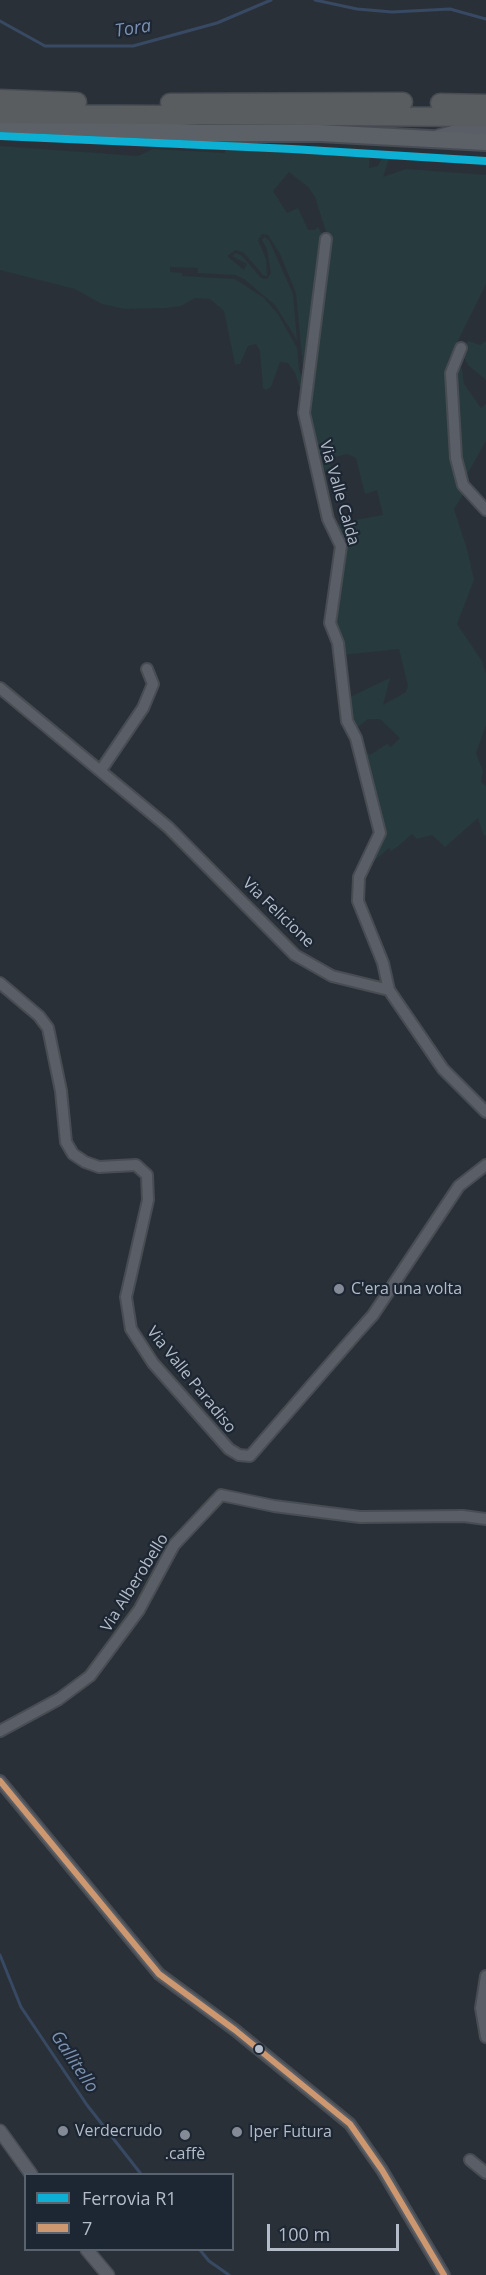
<!DOCTYPE html>
<html>
<head>
<meta charset="utf-8">
<style>
	body { margin:0 }
	#map { position:relative; width:486px; height:2275px; overflow:hidden; background:#2a3038; font-family:"Open Sans",sans-serif }
	canvas { display:block }
	.legend { position:absolute; left:24px; top:2173px; width:210px; height:78px; box-sizing:border-box; background:#1d2633; border:2px solid #59626f; margin:0; padding:8px 10px; list-style:none; font-size:18px; color:#b4bcc9 }
	.legend li { display:flex; align-items:center; gap:12px; height:30px }
	.legend b { width:30px; border:2px solid #59626f }
	.scale { position:absolute; left:267px; top:2224px; width:132px; height:27px; box-sizing:border-box; border:3px solid #b4bcc9; border-top:0; padding-left:8px; font-size:18px; line-height:21px; white-space:nowrap; color:#b4bcc9; -webkit-text-stroke:4px #1d2633; paint-order:stroke }
</style>
</head>
<body>
<div id="map">
<canvas width="486" height="2275"></canvas>
<ul class="legend">
<li><b style="height:8px;background:#0dafd3"></b>Ferrovia R1</li>
<li><b style="height:8px;background:#cd976f"></b>7</li>
</ul>
<div class="scale">100 m</div>
</div>
<script>
const ctx = document.querySelector('canvas').getContext('2d');
ctx.lineJoin = 'round';
function fillPath(path, color) {
  ctx.fillStyle = color;
  ctx.fill(path, 'evenodd');
}
function toPath(rows) {
  const path = new Path2D();
  for (const r of rows) {
    path.moveTo(r[0], r[1]);
    for (let i = 2; i < r.length; i += 2) path.lineTo(r[i], r[i + 1]);
  }
  return path;
}
function strokePath(path, color, width, dash) {
  ctx.strokeStyle = color;
  ctx.lineWidth = width;
  ctx.lineCap = dash ? 'butt' : 'round';
  ctx.setLineDash(dash || []);
  ctx.stroke(path);
}
function label(font, color, halo, rows, align = 'center') {
  ctx.font = font + ' "Open Sans",sans-serif';
  ctx.lineWidth = 4.5;
  ctx.setLineDash([]);
  ctx.textBaseline = 'middle';
  ctx.strokeStyle = halo;
  ctx.fillStyle = color;
  for (const [text, x, y, turn = 0] of rows) {
    ctx.save();
    ctx.translate(x, y);
    ctx.rotate((+turn || 0) * Math.PI / 180);
    ctx.textAlign = isNaN(turn) ? turn : align;
    if (halo) ctx.strokeText(text, 0, 0);
    ctx.fillText(text, 0, 0);
    ctx.restore();
  }
}
const green = toPath([
	[0,146,138,156,153,149,225,153,225,148,336,154,370,157,369,168,378,166,382,158,389,159,383,177,406,169,486,175,486,284,449,359,447,391,450,441,464,493,454,509,467,549,474,580,457,624,482,661,486,674,486,725,476,753,483,771,481,782,486,786,486,836,483,834,478,818,445,847,432,835,417,839,412,834,397,847,391,851,389,848,372,863,378,838,357,742,370,755,387,744,391,747,400,738,380,719,368,719,358,727,354,735,350,697,390,678,383,705,406,692,408,686,399,649,341,655,332,620,338,580,335,527,344,522,383,515,377,490,365,494,356,458,347,454,332,458,330,464,335,477,316,466,308,423,309,398,327,235,315,197,308,187,289,172,273,191,287,213,298,208,308,230,315,230,318,227,322,234,304,379,296,293,280,254,268,235,262,234,258,240,266,259,267,276,263,275,244,253,236,250,227,256,244,270,247,264,232,256,236,253,242,256,261,278,267,279,271,273,267,249,262,240,264,237,269,240,293,294,297,340,275,305,244,279,235,275,198,273,198,268,170,267,170,272,182,273,182,276,235,279,264,298,278,314,297,348,299,370,306,386,304,399,295,373,288,363,280,362,271,387,266,390,263,388,260,351,256,344,248,346,240,364,235,364,224,311,210,299,195,298,181,306,166,308,125,309,102,304,75,289,0,270],
	[468,341,480,345,486,341,486,380,468,365,460,351],
	[454,360,462,369,464,384,481,408,486,404,486,441,465,478,461,479]
]);
const stream = toPath([
	[315,0,357,9,392,12,450,9,486,19],
	[0,21,45,46,133,46,217,23,271,0],
	[0,1955,21,2007,87,2105,141,2174],
	[200,2250,209,2261,229,2275]
]);
const minor = toPath([
	[326,239,304,413,328,519,341,546,330,623,338,643,347,721,356,738,380,833,359,877,358,901,383,963,389,990],
	[461,348,451,373,456,458,463,485,486,510],
	[0,688,168,827,295,955,332,976,389,990,443,1069,486,1112],
	[101,770,143,708,153,684,147,669],
	[0,983,39,1016,48,1028,61,1091,66,1142,73,1154,85,1162,99,1167,136,1165,147,1175,148,1200,126,1297,131,1329,153,1363,229,1449,239,1455,250,1456,257,1448,356,1334,373,1315,459,1186,486,1165],
	[0,1731,59,1699,90,1676,139,1610,174,1545,221,1495,274,1506,360,1517,463,1516,486,1519],
	[0,1781,159,1974,235,2030,350,2124,382,2170,444,2275],
	[486,1976,481,2008,486,2037],
	[470,2160,486,2173]
]);
const tertiary = toPath([
	[438,136,456,131,486,131],
	[0,2131,31,2174],
	[87,2250,108,2275]
]);
const primary = toPath([
	[0,124,201,133,320,133,486,142]
]);
const motorway = toPath([
	[0,99,77,102],
	[170,103,403,102],
	[440,103,486,104],
	[0,114,486,117]
]);
const bus1 = toPath([
	[0,1781,159,1974,235,2030,350,2124,382,2170,444,2275]
]);
const rail1 = toPath([
	[0,136,292,149,486,161]
]);
const markers = [
	[339,1289,6,"#848b96"],
	[259,2049,5,"#b4bcc9"],
	[63,2131,6,"#848b96"],
	[237,2132,6,"#848b96"],
	[185,2135,6,"#848b96"]
];
const streetNames = [
	["Via Valle Calda",339,493,74],
	["Via Felicione",278,913,44],
	["Via Valle Paradiso",191,1380,51],
	["Via Alberobello",135,1583,-58]
];
const poiNames = [
	["C'era una volta",351,1289],
	["Verdecrudo",75,2131],
	["Iper Futura",249,2132],
	[".caffè",185,2154,"center"]
];
const waterNames = [
	["Tora",133,29,-9],
	["Gallitello",74,2062,56]
];
fillPath(green, '#273a3e');
strokePath(stream, '#384963', 3);
strokePath(minor, '#484c53', 14);
strokePath(tertiary, '#484c53', 15);
strokePath(primary, '#484c55', 20);
strokePath(motorway, '#474c53', 21);
strokePath(minor, '#5a5e66', 10);
strokePath(tertiary, '#5a5e66', 12);
strokePath(primary, '#5c6168', 16);
strokePath(motorway, '#5a5d60', 18);
strokePath(bus1, '#cd976f', 6);
strokePath(rail1, '#0dafd3', 8);
for (const [x, y, r, color] of markers) {
  const dot = new Path2D();
  dot.arc(x, y, r, 0, 2 * Math.PI);
  ctx.fillStyle = color;
  ctx.fill(dot);
  strokePath(dot, '#1d2633', 2);
}
label('16px', '#b4bcc9', '#1d2633', streetNames);
label('16px', '#b4bcc9', '#1d2633', poiNames, 'left');
label('italic 18px', '#7c92b1', '#1d2633', waterNames);
</script>
</body>
</html>
